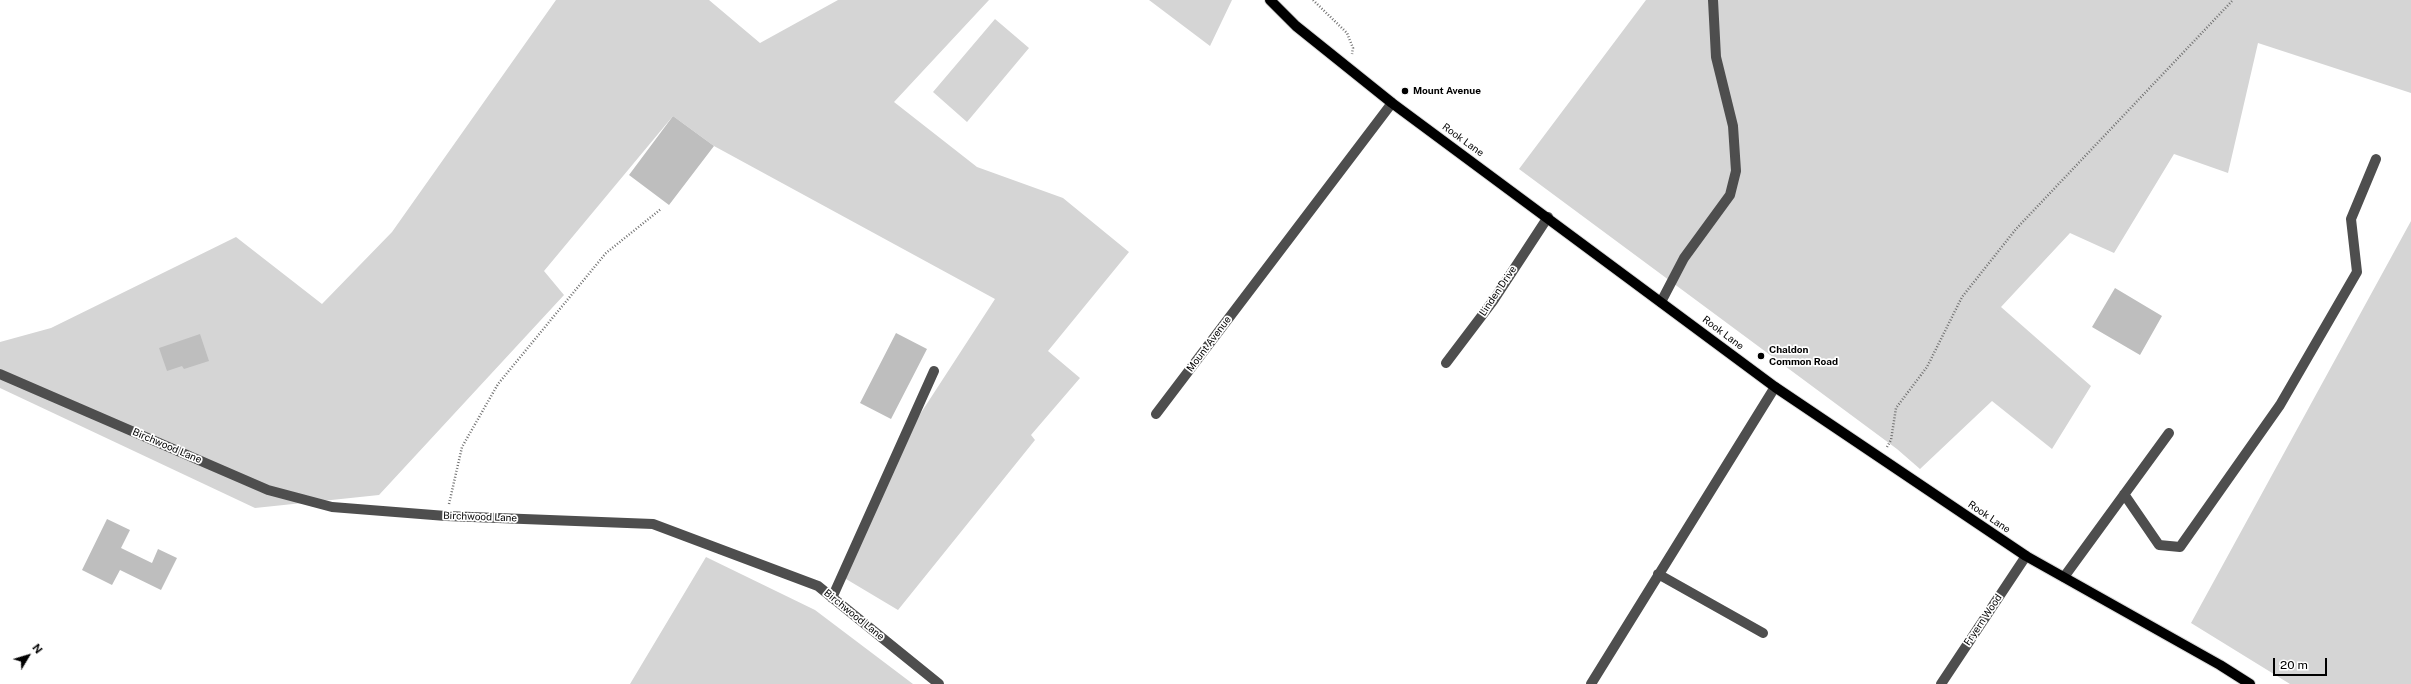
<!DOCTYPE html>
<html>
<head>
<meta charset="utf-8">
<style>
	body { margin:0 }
	#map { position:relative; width:2411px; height:684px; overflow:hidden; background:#fff; font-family:"Public Sans",sans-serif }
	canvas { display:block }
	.north { position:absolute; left:8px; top:636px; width:40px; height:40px; -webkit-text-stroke:3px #fff; paint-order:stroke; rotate:52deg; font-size:11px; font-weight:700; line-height:16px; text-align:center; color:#000 }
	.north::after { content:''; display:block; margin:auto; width:14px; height:18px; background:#000; clip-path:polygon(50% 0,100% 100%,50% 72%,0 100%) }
	.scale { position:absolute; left:2273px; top:658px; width:54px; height:18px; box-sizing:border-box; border:2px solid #000; border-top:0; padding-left:5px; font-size:12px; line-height:14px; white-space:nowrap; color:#000; -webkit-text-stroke:3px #fff; paint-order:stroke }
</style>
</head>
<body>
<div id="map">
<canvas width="2411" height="684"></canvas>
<div class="north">N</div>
<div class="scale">20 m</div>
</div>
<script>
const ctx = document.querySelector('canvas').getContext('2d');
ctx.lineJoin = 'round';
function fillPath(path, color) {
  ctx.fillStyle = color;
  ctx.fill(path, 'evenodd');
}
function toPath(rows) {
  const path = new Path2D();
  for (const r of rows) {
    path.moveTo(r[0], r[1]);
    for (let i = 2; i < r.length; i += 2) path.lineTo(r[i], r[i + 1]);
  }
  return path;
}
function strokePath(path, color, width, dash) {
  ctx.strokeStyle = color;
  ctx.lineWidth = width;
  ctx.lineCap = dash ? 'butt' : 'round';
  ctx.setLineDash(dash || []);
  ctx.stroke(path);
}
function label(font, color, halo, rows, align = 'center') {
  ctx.font = font + ' "Public Sans",sans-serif';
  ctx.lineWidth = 3.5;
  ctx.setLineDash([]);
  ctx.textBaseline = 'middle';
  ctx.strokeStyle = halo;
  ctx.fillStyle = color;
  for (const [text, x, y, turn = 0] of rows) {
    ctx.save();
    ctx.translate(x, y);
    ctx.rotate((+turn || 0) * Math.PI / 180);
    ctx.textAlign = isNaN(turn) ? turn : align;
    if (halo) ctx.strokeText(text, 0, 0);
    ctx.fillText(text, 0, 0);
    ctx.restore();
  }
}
const green = toPath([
	[556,0,709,0,760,43,838,0,989,0,894,102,977,167,1063,198,1129,252,1048,351,1080,378,1031,435,1035,440,898,610,841,576,902,442,995,299,714,146,673,116,544,271,564,295,379,495,255,508,0,388,0,342,51,328,236,237,322,304,392,232],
	[1149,0,1232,0,1210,46],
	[1646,0,2411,0,2411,93,2258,43,2228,173,2174,154,2114,253,2070,233,2001,307,2091,386,2052,449,1992,401,1920,469,1897,449,1519,169],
	[995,19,1029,48,967,122,933,92],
	[2411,221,2411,684,2290,684,2191,623],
	[706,557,815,610,913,684,630,684]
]);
const building = toPath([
	[673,116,714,146,669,205,629,175],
	[2115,288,2162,316,2140,355,2092,327],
	[896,333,927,349,891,419,860,403],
	[200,334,209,361,184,369,182,366,167,371,159,348],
	[107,519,130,530,121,548,152,563,158,549,177,558,161,590,120,570,112,585,82,570]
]);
const path = toPath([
	[1313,0,1347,33,1353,48,1352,54],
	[1887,447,1891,440,1896,408,1927,367,1962,297,2016,229,2233,0],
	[449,504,462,447,498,384,606,253,661,209]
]);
const minor = toPath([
	[1661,302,1684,258,1730,195,1736,171,1733,126,1716,57,1713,0],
	[1446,363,1493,301,1548,217],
	[0,374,268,490,332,507,446,516,653,524,818,586,939,684],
	[1156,414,1392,103],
	[2124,494,2159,545,2180,547,2280,405,2357,272,2351,219,2376,159],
	[1658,574,1763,633],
	[2064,577,2169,433],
	[832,598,934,371],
	[1591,684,1775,387],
	[1941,684,2026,556]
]);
const major = toPath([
	[1270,0,1296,26,1392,103,1775,387,2026,556,2220,665,2250,684]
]);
const markers = [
	[1405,91,4,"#000"],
	[1761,356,4,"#000"]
];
const poiNames = [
	["Mount Avenue",1413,91],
	["Chaldon",1769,350],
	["Common Road",1769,362]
];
const streetNames = [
	["Rook Lane",1463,140,36],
	["Linden Drive",1498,291,-56],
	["Rook Lane",1723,333,37],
	["Mount Avenue",1209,344,-53],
	["Birchwood Lane",167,446,23],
	["Birchwood Lane",480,517,2],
	["Rook Lane",1989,517,34],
	["Birchwood Lane",854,615,39],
	["Fryern Wood",1983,620,-56]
];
fillPath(green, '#d5d5d5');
fillPath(building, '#bebebe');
strokePath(major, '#dbdbdb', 12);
strokePath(path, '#707070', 2.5, [1, 2]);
strokePath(minor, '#4e4e4e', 10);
strokePath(major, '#000', 10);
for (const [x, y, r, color] of markers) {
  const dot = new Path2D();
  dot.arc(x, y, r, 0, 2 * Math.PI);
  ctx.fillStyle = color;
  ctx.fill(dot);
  strokePath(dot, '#fff', 1.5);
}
label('bold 10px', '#000', '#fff', poiNames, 'left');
label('10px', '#000', '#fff', streetNames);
</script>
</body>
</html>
